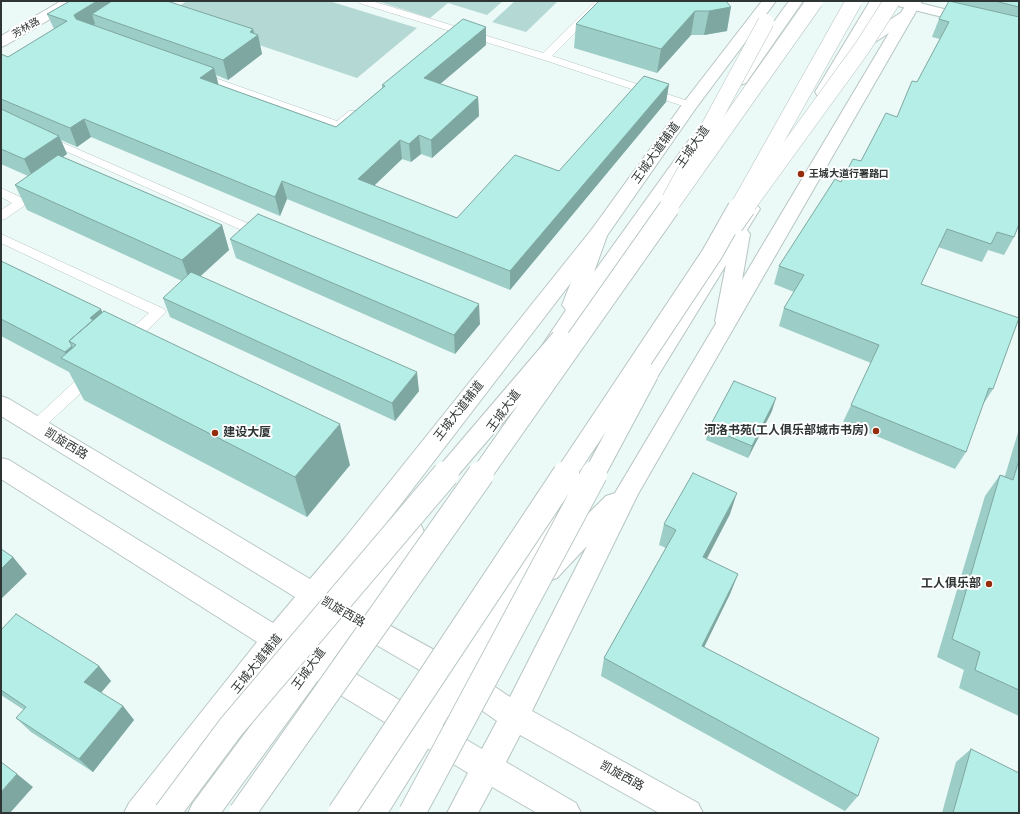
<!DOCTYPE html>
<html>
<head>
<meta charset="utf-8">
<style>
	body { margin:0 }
	#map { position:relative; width:1020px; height:814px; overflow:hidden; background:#ebf9f7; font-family:"IBM Plex Sans",sans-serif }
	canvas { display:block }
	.frame { position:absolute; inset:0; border:2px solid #2f3534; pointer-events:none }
</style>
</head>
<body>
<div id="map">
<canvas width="1020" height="814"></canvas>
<div class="frame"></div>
</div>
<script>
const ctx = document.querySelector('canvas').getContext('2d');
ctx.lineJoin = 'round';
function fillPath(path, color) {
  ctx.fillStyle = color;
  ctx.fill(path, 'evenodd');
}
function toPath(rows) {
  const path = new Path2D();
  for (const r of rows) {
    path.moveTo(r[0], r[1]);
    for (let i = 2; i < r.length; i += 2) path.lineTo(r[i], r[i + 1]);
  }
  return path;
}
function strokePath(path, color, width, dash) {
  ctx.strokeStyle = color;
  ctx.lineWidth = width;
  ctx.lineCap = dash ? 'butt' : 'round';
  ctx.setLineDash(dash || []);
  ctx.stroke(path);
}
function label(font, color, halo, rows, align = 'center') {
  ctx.font = font + ' "IBM Plex Sans","Noto Sans SC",sans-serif';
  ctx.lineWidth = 4;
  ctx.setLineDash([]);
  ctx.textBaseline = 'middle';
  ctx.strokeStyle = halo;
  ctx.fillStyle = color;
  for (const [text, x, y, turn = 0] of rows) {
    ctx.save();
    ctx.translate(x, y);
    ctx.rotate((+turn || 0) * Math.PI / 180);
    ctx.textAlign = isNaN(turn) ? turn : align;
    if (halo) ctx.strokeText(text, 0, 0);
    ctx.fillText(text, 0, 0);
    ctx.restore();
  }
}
const green = toPath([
	[187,1,329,1,417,28,357,78,167,14],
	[377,1,503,1,487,15,448,3,430,18],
	[515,1,558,1,526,32,492,22]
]);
const lane = toPath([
	[357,1,372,1,543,53,596,1,607,1,552,56,694,103,696,105,690,108,686,107,541,59,359,3,357,1],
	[198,72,337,121,349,111,357,111,359,113,343,127,335,127,194,77,193,75,194,73,198,72],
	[45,135,256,227,258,230,256,233,252,234,248,233,41,140,39,138,41,136,45,135],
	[40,185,44,186,46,189,44,192,5,219,1,220,1,210,12,203,1,197,1,188,20,197,36,186,40,185],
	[1,234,164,309,166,312,131,346,126,347,121,346,119,342,121,338,149,313,1,243,1,234],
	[92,368,97,370,99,374,97,378,41,430,36,432,31,430,28,426,31,422,87,370,92,368]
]);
const street = toPath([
	[888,1,912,1,1019,28,1019,36,890,4,888,1]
]);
const secondary = toPath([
	[61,1,78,1,76,4,6,45,1,47,1,36,61,1],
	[762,1,776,1,696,108,606,237,362,555,331,592,336,595,340,603,336,611,327,615,316,610,295,636,297,638,301,647,297,656,288,659,279,656,158,813,124,813,129,803,257,642,1,479,1,458,9,460,273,623,295,597,1,416,1,396,9,399,310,579,344,539,592,229,684,102,762,1],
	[908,1,922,1,638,494,532,711,698,803,703,813,659,813,520,735,506,762,576,803,581,813,537,813,492,787,478,813,447,813,468,773,314,679,311,670,314,661,324,657,334,661,482,749,497,721,447,686,349,629,345,621,349,613,358,609,367,613,467,668,510,697,587,546,557,578,548,581,539,578,535,570,539,562,606,496,615,493,908,1]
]);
const primary = toPath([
	[789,1,803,1,746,83,740,85,734,83,732,80,789,1],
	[870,1,884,1,863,37,902,12,907,11,912,12,914,15,912,18,863,50,855,51,829,95,823,97,817,95,815,92,870,1],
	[695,139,701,140,704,144,554,358,547,361,540,358,537,353,566,310,562,305,592,229,599,227,606,229,608,233,594,272,689,140,695,139],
	[751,203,757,205,760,209,747,230,750,234,735,321,732,326,725,328,718,326,715,321,726,265,645,397,637,399,629,397,626,391,629,385,745,205,751,203],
	[557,510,566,513,569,520,566,527,388,813,356,813,361,803,548,513,557,510],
	[412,522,421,525,424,532,421,539,221,813,188,813,193,803,304,654,403,525,412,522]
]);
const primaryBridgeFar1 = toPath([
	[670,199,766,22],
	[745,209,862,48,892,1]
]);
const primaryBridge = toPath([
	[733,225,745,208]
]);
const highwayBridgeFar2 = toPath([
	[668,209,815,1],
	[737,209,854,1]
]);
const highwayBridgeFar1 = toPath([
	[445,475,561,339],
	[481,475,669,208],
	[565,475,712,254,738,208],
	[594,475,648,374]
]);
const highwayBridge = toPath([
	[167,813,231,727,446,474],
	[242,813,481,474],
	[341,813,566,474],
	[412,813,594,474]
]);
const wall = toPath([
	[70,1,253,29,254,34,258,35,262,54,228,80,216,75,218,85,336,127,382,88,382,85,486,45,440,84,478,97,479,116,432,158,421,154,411,162,402,159,374,186,457,218,559,171,669,84,666,102,510,290,287,199,280,216,91,137,77,147,61,140,67,154,63,157,222,225,229,250,200,276,419,391,395,421,170,317,163,298,182,281,27,210,15,185,28,176,1,164,1,54,8,57,54,29,47,14],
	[726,1,727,31,704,35,691,35,657,73,574,48,576,24],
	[950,1,1019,1,1019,224,1014,237,1004,255,988,250,982,262,938,247,921,284,993,389,982,406,966,452,955,469,843,422,871,363,779,326,784,308,794,292,774,284,779,266,841,182,861,161,897,117,917,82,940,39,932,37,939,19],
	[230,239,480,324,455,354,236,258],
	[1,261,102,312,350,465,307,517,84,400,69,372,1,336],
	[772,411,748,458,706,440,709,428],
	[1019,429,1019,716,959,688,964,670,937,657,985,496,1000,475,1005,476],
	[730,514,706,559,738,574,730,594,704,647,858,796,845,811,601,676,604,658,666,548,659,545,664,524],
	[1,630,99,666,111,681,101,693,123,706,134,720,93,772,31,732,16,718,24,710,1,695],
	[971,749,1019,813,942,813,956,762]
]);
const shadedWall = toPath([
	[97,1,125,1,92,14,95,24,81,33,74,15],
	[711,1,731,7,727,31,704,35],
	[695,11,691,35,657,73,661,49],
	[486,27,486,45,425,97,424,78],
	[253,29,255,37,258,35,262,54,228,80,223,60,250,32],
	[214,68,219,86,200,78],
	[669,84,666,102,510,290,510,271],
	[478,97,479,116,432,158,431,140],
	[84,119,91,137,77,147,70,128],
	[419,135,421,154,411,162,409,144],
	[59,136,67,154,33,178,24,159],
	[400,140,402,159,361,198,358,179],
	[282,181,287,199,280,216,275,197],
	[222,225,229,250,191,285,182,260],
	[479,304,480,324,455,354,454,335],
	[101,309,112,334,90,318],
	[72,346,85,370,70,363,65,352],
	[417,372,419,391,395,421,392,403],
	[776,398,772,411,748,458,752,446],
	[340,424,350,465,307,517,295,477],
	[737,493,730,514,697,578,703,557],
	[13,557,27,574,1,599,1,569],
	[738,574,730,594,696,664,702,646],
	[99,666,111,681,97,697,84,682],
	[123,706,134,720,93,772,79,759],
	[17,774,33,787,10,813,1,813,1,792]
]);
const building = toPath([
	[70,1,97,1,74,15,76,19,214,68,200,78,336,127,385,86,382,85,463,19,486,27,424,78,478,97,431,140,419,135,409,144,400,140,358,179,457,218,515,155,559,171,644,76,669,84,510,271,282,181,275,197,84,119,70,128,1,99,1,54,8,57,67,21,47,14,70,1],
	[112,1,167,1,253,29,250,32,258,35,223,60,92,14,112,1],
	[599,1,726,1,731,7,709,11,695,11,661,49,576,24,599,1],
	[949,1,1019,17,1019,224,1014,237,997,232,991,244,947,229,921,284,1019,318,993,389,989,388,966,452,851,405,879,345,784,308,804,275,779,266,835,179,841,182,853,159,861,161,886,113,897,117,912,81,917,82,949,22,939,19,949,1],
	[995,1,1019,1,1019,7,995,1],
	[1,109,59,136,24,159,1,149,1,109],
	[58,155,222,225,182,260,15,185,58,155],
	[258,214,479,304,454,335,230,239,258,214],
	[1,261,101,309,90,318,93,320,69,341,72,346,65,352,1,319,1,261],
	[191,272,417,372,392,403,163,298,191,272],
	[104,311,340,424,295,477,61,358,76,345,69,341,104,311],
	[734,381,776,398,752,446,709,428,734,381],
	[1019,460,1019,690,975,670,980,652,952,639,1000,475,1013,480,1019,460],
	[693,473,737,493,703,557,738,574,702,646,879,738,858,796,604,658,676,530,664,524,693,473],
	[1,549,13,557,1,569,1,549],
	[16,614,99,666,84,682,123,706,79,759,16,718,26,707,1,690,1,630,16,614],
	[971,749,1019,773,1019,813,953,813,971,749],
	[1,762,17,774,1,792,1,762]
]);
const markers = [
	[801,174,4,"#942d0c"],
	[876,431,4,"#942d0c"],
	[215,433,4,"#942d0c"],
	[989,584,4,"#942d0c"]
];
const farStreetnames = [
	["芳林路",26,28,-30]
];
const farPoinames = [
	["王城大道行署路口",809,174]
];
const streetNames = [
	["王城大道",693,147,-55],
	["王城大道辅道",656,153,-54],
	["王城大道辅道",459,411,-52],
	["王城大道",504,411,-54],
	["凯旋西路",66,444,31],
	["凯旋西路",343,612,30],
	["王城大道辅道",257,664,-51],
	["王城大道",309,669,-54],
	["凯旋西路",622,776,29]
];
const poiNames = [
	["河洛书苑(工人俱乐部城市书房)",868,431],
	["建设大厦",223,433,"left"],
	["工人俱乐部",981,584]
];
fillPath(green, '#b4d8d3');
strokePath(lane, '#b7c5c3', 1);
strokePath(street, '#b7c5c3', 2);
strokePath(secondary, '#b7c5c3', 2);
strokePath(primary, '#b7c5c3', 2);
fillPath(lane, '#fff');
fillPath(street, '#fff');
fillPath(secondary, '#fff');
fillPath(primary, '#fff');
strokePath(primaryBridgeFar1, '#b7c5c3', 17, []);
strokePath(primaryBridge, '#b7c5c3', 22, []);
strokePath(highwayBridgeFar2, '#b7c5c3', 17, []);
strokePath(highwayBridgeFar1, '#b7c5c3', 22, []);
strokePath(highwayBridge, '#b7c5c3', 28, []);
strokePath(primaryBridgeFar1, '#fff', 16);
strokePath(primaryBridge, '#fff', 20);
strokePath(highwayBridgeFar2, '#fff', 16);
strokePath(highwayBridgeFar1, '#fff', 20);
strokePath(highwayBridge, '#fff', 26);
fillPath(wall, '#9ccdc6');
fillPath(shadedWall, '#7fa7a1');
fillPath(building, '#b5eee6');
strokePath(building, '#7fa7a1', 1);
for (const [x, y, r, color] of markers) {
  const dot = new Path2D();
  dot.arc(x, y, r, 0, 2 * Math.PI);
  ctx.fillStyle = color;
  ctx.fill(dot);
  strokePath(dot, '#fff', 1.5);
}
label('10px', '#2f3534', '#fff', farStreetnames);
label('bold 10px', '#2f3534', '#fff', farPoinames, 'left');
label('12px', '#2f3534', '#fff', streetNames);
label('bold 12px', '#2f3534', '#fff', poiNames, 'right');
</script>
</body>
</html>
